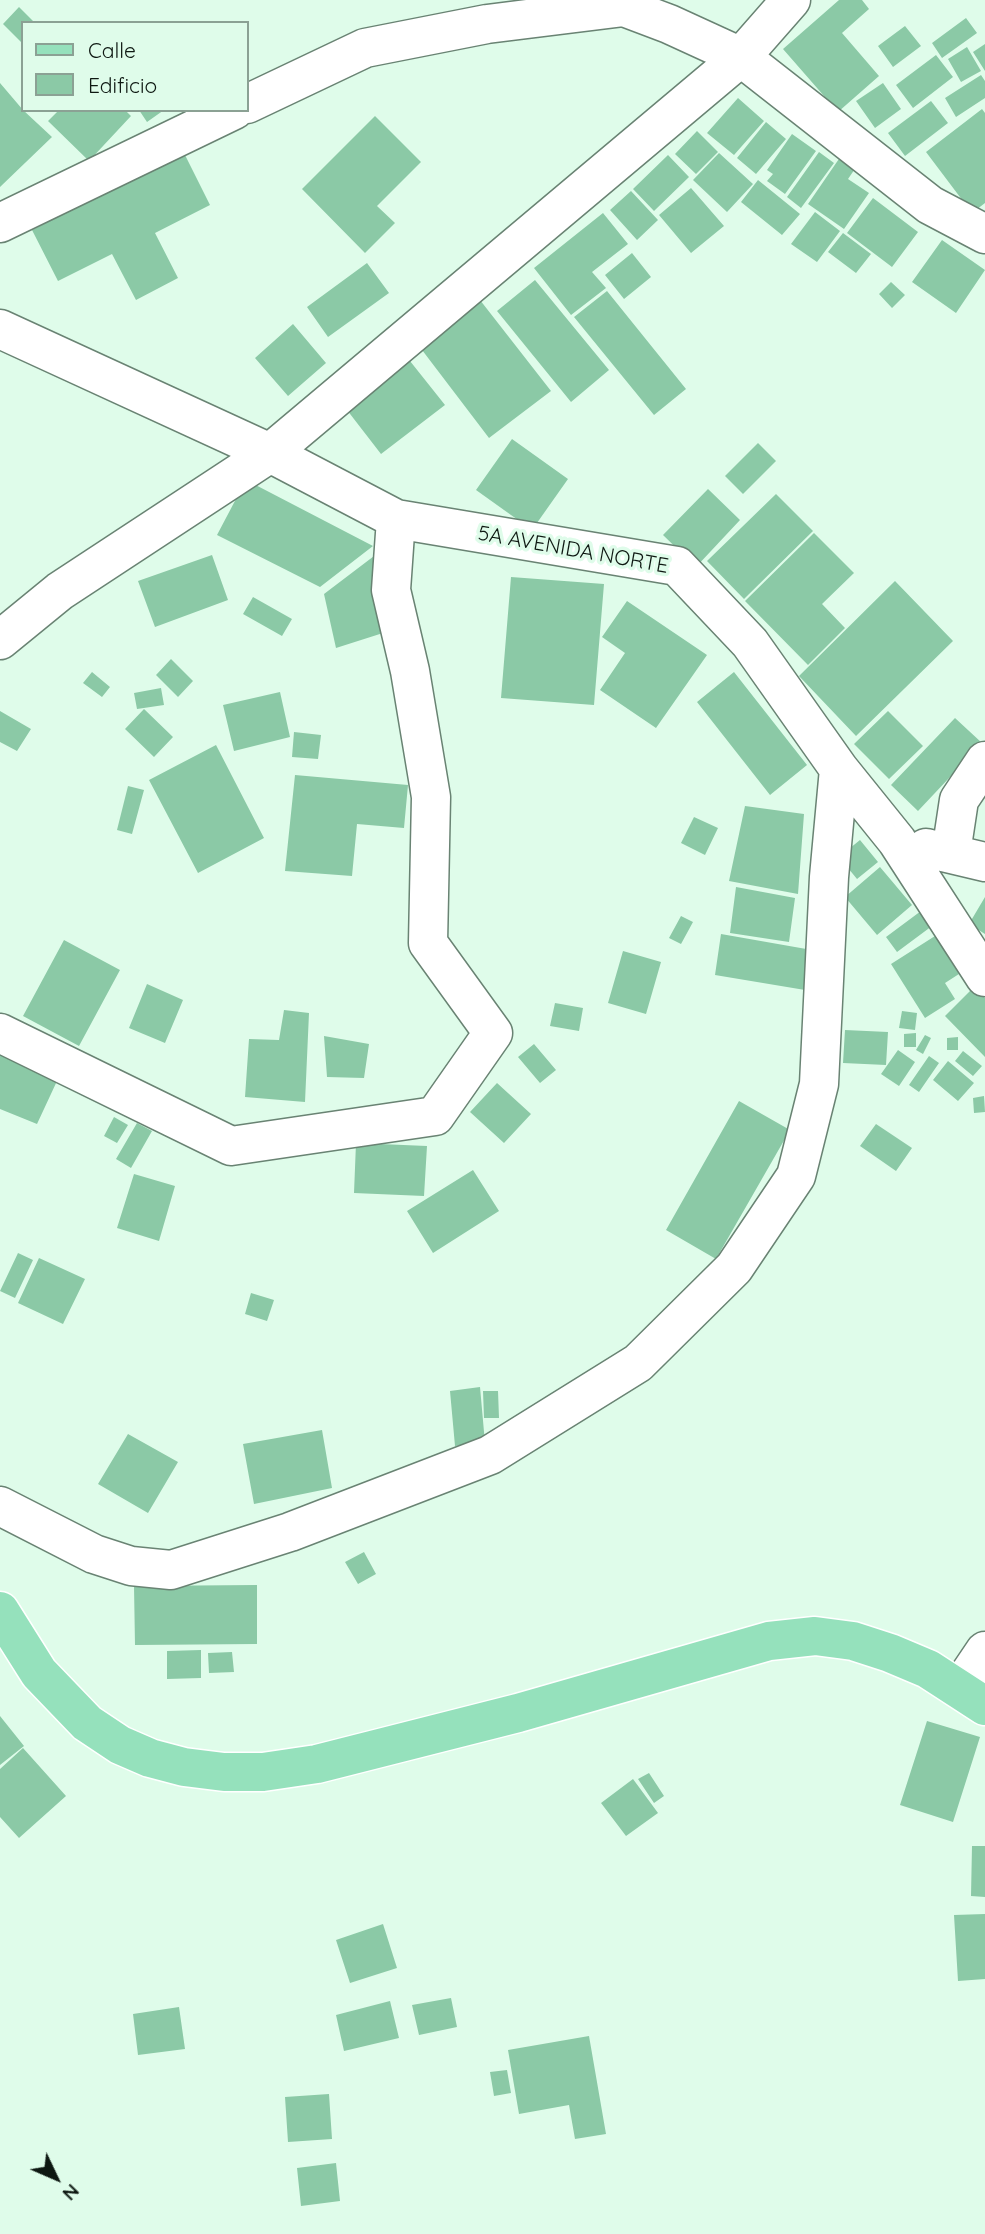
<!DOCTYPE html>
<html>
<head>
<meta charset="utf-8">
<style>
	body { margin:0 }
	#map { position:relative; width:985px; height:2234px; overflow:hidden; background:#dffcea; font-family:Quicksand,sans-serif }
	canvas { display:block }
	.legend { position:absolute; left:21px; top:21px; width:228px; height:91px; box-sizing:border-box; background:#dffcea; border:2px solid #8ba194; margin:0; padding:9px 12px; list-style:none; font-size:21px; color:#0e1812 }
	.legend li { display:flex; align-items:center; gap:14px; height:35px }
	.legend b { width:35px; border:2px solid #8ba194 }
	.north { position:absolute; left:21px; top:2143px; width:70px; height:70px; -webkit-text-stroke:5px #dffcea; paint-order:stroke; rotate:134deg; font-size:19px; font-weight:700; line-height:28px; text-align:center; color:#0e1812 }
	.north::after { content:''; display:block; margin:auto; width:24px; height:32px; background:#0e1812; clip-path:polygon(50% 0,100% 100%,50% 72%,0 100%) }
</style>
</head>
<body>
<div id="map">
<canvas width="985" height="2234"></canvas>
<ul class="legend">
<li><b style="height:9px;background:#95e1bc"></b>Calle</li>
<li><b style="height:19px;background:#8bc9a6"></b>Edificio</li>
</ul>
<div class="north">N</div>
</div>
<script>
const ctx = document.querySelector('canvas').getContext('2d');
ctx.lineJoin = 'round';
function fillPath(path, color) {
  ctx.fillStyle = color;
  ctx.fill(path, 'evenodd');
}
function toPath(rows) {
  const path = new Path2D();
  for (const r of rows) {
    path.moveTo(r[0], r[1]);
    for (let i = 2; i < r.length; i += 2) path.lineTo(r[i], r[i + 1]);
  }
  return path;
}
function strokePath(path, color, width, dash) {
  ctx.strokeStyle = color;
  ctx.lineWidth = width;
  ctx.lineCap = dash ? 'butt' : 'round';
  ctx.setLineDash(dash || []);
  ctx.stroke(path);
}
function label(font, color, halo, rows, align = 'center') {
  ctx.font = font + ' Quicksand,sans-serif';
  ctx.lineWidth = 7;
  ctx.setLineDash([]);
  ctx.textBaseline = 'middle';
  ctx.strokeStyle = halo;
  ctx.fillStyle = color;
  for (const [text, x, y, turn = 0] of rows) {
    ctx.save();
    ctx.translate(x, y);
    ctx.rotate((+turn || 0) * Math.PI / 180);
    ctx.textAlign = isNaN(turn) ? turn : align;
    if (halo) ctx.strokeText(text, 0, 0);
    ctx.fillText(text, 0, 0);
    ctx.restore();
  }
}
const building = toPath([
	[839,0,862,0,869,9,842,33,879,76,838,112,783,49],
	[19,7,35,23,23,23,23,44,3,24],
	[966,18,977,33,942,58,932,43],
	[905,26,921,46,893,67,878,46],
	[985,44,985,71,973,52],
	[967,47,981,71,961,82,948,59],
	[936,55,953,77,913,108,896,85],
	[981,75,985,81,985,98,956,117,945,98],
	[0,83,23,110,52,137,0,187],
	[883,83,901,109,875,128,856,101],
	[738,98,764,121,734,155,707,133],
	[931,101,948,123,905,156,888,133],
	[982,109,985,113,985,203,972,213,926,152],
	[59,110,125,110,131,116,89,161,48,121],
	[139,110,164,110,147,122],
	[375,116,421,162,377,206,395,223,365,253,302,189],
	[766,122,786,139,756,174,737,158],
	[697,131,718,152,696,174,675,154],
	[792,134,816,151,785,194,767,181,773,174,767,170],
	[819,152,834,163,801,208,787,197],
	[184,153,210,205,155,233,178,278,136,300,112,254,58,281,32,230],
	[719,153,753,184,727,212,693,180],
	[843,153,859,163,848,179,869,193,844,229,808,204],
	[668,155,689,177,654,211,633,189],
	[758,180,800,214,782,235,741,202],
	[691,188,724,226,691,253,659,215],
	[631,191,658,220,637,240,610,210],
	[873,198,918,232,892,267,847,233],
	[815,212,840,231,817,262,791,244],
	[603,213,628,244,592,272,606,288,571,315,534,268],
	[843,233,871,254,856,273,828,252],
	[942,240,985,270,956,313,912,282],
	[632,253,651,277,624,299,605,275],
	[367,263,389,293,328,337,307,307],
	[535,280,609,370,571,402,497,311],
	[891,282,905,295,892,308,879,294],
	[607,291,686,389,654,415,574,317],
	[480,300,551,391,489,438,419,346],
	[293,324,326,363,288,396,255,358],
	[410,361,445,405,381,454,347,410],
	[512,439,568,479,532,530,476,490],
	[758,443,776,461,743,494,725,476],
	[246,480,373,546,320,587,217,535],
	[708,489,740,520,696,567,663,535],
	[776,494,813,531,744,599,707,561],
	[814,533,854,573,822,604,845,628,808,665,745,601],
	[378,553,383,633,336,648,324,594],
	[212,555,228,600,155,627,138,581],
	[511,577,604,584,594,705,501,698],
	[895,581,953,641,856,736,799,676],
	[253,597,292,619,282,636,243,614],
	[627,601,707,655,656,728,600,690,625,653,602,637],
	[171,659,193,681,178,697,156,675],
	[92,672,110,687,102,697,83,683],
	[734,672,807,765,770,795,697,702],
	[161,688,164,705,137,709,134,693],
	[280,692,290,737,234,751,223,705],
	[144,709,173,737,154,757,125,729],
	[0,711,31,729,17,751,0,742],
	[888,711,923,746,889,779,854,744],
	[955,718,982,743,918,811,891,785],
	[294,732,321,735,318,759,292,757],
	[216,745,264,838,198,873,149,780],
	[295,775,408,785,404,828,357,824,352,876,285,871],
	[128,786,144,790,132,834,117,830],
	[745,806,804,814,798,894,729,881],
	[694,817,718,828,705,855,681,843],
	[860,840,878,862,857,879,839,857],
	[880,867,912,905,877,935,845,897],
	[736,887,795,898,789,942,730,933],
	[985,897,985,934,969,924],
	[921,911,932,926,897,952,886,937],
	[681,916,693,922,681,944,669,938],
	[721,934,812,950,805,990,715,975],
	[935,936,959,974,945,983,955,999,925,1018,891,964],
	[64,940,120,970,79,1046,23,1016],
	[623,951,661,962,646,1014,608,1003],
	[147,984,183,1000,165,1043,129,1028],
	[974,987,985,998,985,1057,945,1016],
	[555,1003,583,1008,579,1031,550,1026],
	[284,1010,309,1013,305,1102,245,1097,249,1039,279,1040],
	[902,1011,917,1013,915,1030,899,1028],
	[845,1030,888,1032,886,1065,843,1063],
	[916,1033,916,1047,904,1047,904,1034],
	[925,1035,931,1038,923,1054,916,1050],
	[324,1036,369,1044,364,1078,327,1077],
	[958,1037,958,1050,947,1050,947,1038],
	[534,1044,556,1070,540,1083,518,1057],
	[0,1049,57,1081,37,1124,0,1109],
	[898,1050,915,1062,899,1086,881,1074],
	[963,1051,982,1066,973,1076,955,1061],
	[929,1056,939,1063,919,1092,909,1085],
	[948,1061,974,1083,958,1101,933,1080],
	[497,1083,531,1114,504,1143,470,1112],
	[984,1096,985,1112,974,1113,973,1098],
	[739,1101,790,1130,716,1259,666,1230],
	[114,1117,128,1125,117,1143,104,1136],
	[137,1123,152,1131,131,1168,116,1159],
	[876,1124,912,1148,896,1171,860,1146],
	[356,1143,427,1146,424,1196,354,1193],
	[473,1170,499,1211,433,1253,407,1211],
	[134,1174,175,1186,159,1241,117,1228],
	[18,1253,33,1260,15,1298,0,1291],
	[39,1258,85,1279,63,1324,18,1303],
	[251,1293,274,1300,267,1321,245,1314],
	[480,1387,485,1443,455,1446,450,1391],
	[483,1391,498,1391,499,1418,484,1418],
	[322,1430,332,1488,254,1504,243,1444],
	[128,1434,178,1462,148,1513,98,1484],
	[364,1552,376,1574,358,1584,345,1562],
	[257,1585,257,1644,135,1645,134,1586],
	[201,1650,201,1678,167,1679,167,1651],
	[232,1652,234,1672,209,1673,208,1653],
	[0,1716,24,1746,0,1765],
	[927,1721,980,1737,953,1822,900,1805],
	[23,1748,66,1796,19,1838,0,1817,0,1769],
	[649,1773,664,1796,654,1803,638,1779],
	[633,1779,658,1813,626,1836,601,1803],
	[972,1846,985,1846,985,1897,971,1896],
	[985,1914,985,1979,958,1981,954,1915],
	[383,1924,397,1968,350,1983,336,1940],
	[451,1998,457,2027,419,2035,412,2005],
	[390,2001,399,2038,344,2051,336,2015],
	[179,2007,185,2049,138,2055,133,2014],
	[589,2036,606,2134,575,2139,569,2105,519,2114,508,2050],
	[507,2070,511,2093,494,2096,490,2072],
	[329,2094,332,2139,288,2142,285,2097],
	[336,2163,340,2201,301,2206,297,2168]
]);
const minor = toPath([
	[247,104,365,48,487,24,624,7,669,24,741,57,930,205,985,234],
	[0,223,234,110],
	[0,329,270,453,396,519,677,566,750,643,839,769,897,841,985,977],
	[0,640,60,591,270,453,741,57,791,0],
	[926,848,985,862],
	[951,853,959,800,985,761],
	[0,1033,231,1146,435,1116,493,1033,428,943,431,797,410,671,391,590,396,519],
	[0,1506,94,1554,131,1566,171,1570,290,1532,490,1455,638,1363,734,1268,796,1176,819,1084,829,877,839,769],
	[960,1688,985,1651]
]);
const major = toPath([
	[0,1611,39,1673,87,1723,120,1745,150,1758,184,1767,224,1772,263,1772,317,1764,518,1713,769,1641,815,1636,853,1641,890,1653,928,1669,985,1706]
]);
const streetNames = [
	["5A AVENIDA NORTE",573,550,10]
];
fillPath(building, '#8bc9a6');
strokePath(minor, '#698373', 41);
strokePath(major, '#fff', 41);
strokePath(minor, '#fff', 38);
strokePath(major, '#95e1bc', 38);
label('21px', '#0e1812', '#dffcea', streetNames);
</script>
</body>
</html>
